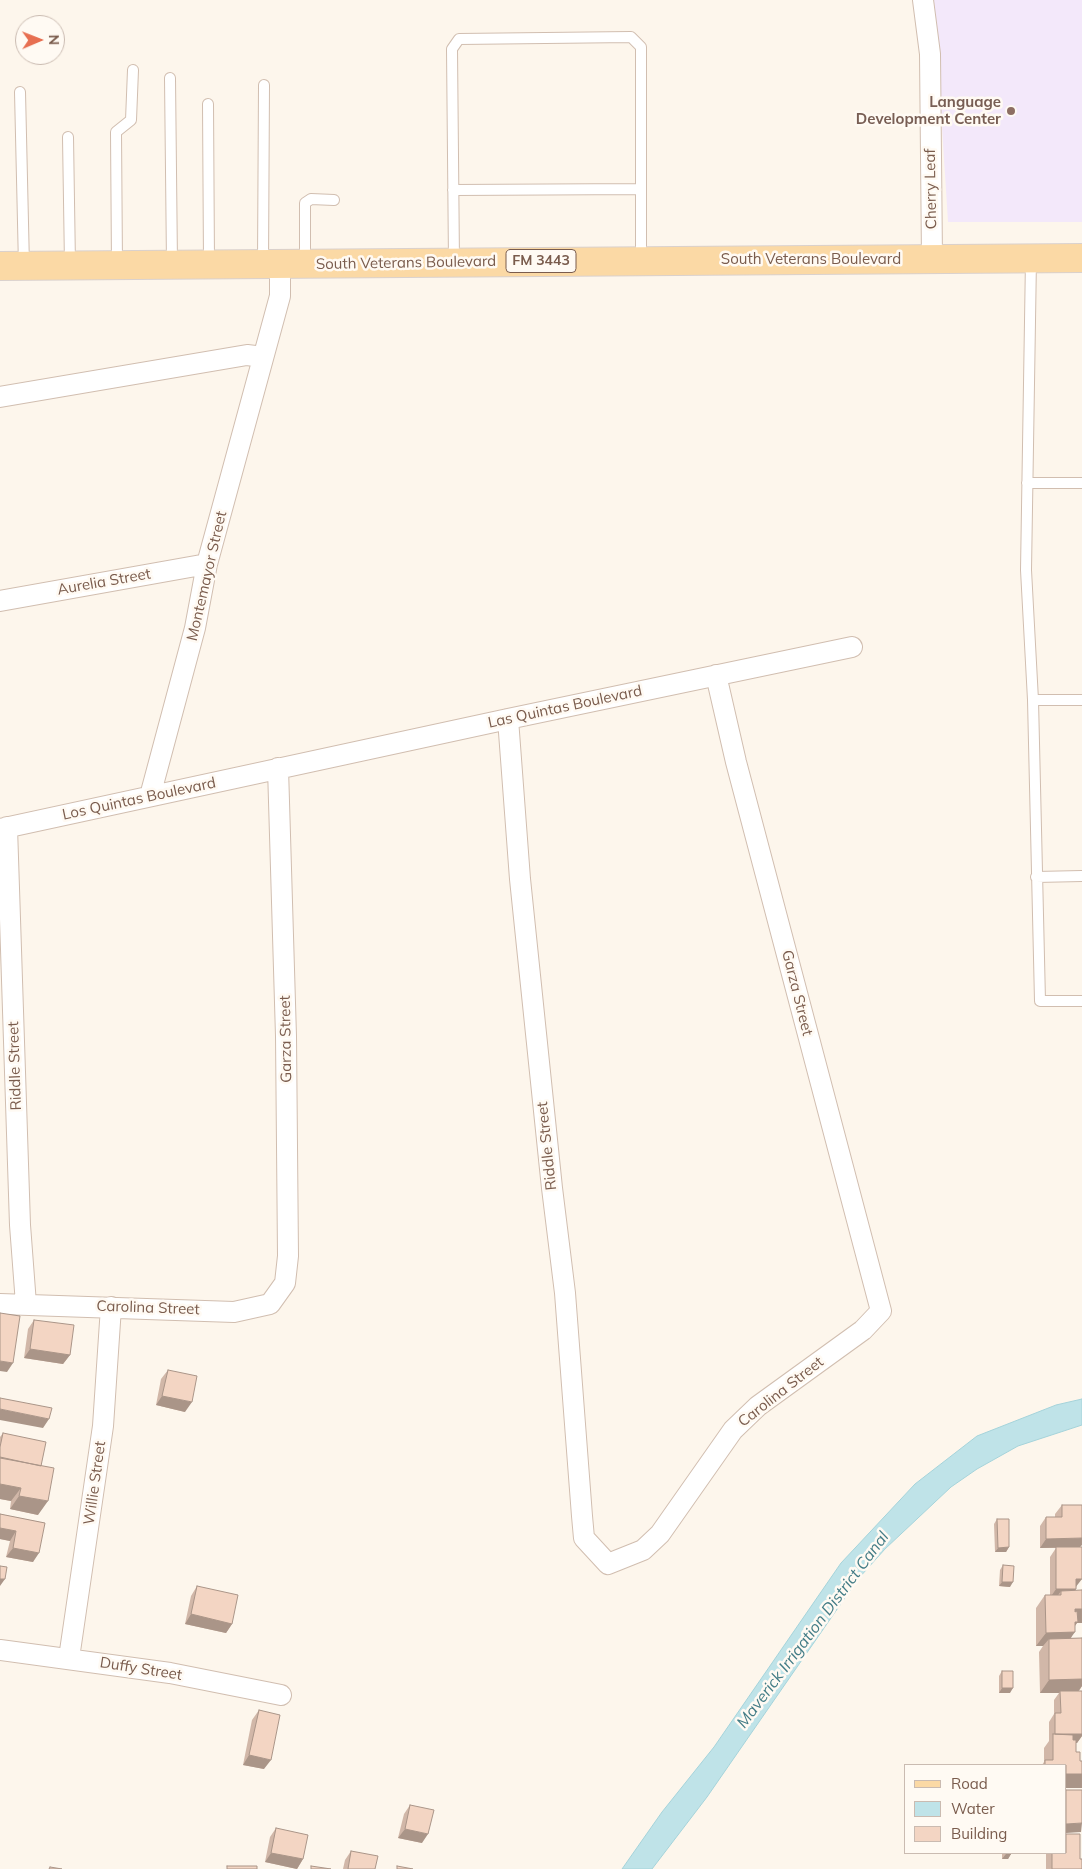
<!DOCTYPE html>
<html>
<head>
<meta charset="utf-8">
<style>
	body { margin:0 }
	#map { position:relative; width:1082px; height:1869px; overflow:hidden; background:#fdf6ec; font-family:Mulish,sans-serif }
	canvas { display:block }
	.legend { position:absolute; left:904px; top:1764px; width:162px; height:90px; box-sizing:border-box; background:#fffaf3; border:1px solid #cabbb1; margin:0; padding:6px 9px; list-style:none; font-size:15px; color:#7a5c4d }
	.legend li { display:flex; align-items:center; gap:10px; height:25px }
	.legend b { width:25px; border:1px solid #cabbb1 }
	.north { position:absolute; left:15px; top:15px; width:50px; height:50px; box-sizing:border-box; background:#fffaf3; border:1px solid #cabbb1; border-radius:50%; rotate:89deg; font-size:14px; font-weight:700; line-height:20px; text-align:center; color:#7a5c4d }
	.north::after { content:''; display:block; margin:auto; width:18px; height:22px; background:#e76f51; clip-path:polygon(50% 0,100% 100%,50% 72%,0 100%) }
</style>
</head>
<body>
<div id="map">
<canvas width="1082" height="1869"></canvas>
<ul class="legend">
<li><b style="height:6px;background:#fbd9a5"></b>Road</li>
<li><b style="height:14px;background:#bfe3e8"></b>Water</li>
<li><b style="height:14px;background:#f3d5c3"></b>Building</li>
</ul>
<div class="north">N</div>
</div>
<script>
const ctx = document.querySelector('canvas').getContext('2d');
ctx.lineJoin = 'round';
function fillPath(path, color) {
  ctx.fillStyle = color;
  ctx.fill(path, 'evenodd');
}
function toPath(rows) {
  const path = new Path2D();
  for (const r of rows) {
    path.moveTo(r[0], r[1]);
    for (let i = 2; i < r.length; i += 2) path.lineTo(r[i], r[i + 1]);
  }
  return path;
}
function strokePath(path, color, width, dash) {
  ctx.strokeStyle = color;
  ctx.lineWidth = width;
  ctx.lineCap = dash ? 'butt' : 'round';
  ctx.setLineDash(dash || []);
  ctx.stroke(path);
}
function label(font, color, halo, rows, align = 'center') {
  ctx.font = font + ' Mulish,sans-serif';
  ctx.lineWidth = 5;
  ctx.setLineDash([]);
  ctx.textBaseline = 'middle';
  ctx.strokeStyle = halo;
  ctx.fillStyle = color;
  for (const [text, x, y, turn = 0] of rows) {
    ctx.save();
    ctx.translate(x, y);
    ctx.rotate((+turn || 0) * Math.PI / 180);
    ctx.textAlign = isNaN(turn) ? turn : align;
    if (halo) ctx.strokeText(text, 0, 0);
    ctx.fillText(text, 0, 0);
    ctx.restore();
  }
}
const education = toPath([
	[934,0,1082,0,1082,222,948,222]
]);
const water = toPath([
	[1082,1399,1082,1425,1018,1446,977,1469,951,1487,885,1549,858,1579,707,1797,652,1869,622,1869,662,1812,714,1747,841,1563,915,1484,977,1436,1056,1405,1082,1399]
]);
const service = toPath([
	[170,78,172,264],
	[20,92,24,266],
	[208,104,209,263],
	[68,137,70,265],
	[453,190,641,189],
	[1031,259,1026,570,1033,700,1040,1001,1082,1001],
	[305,262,305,203,311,199,334,200],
	[454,262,452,49,459,39,631,37,641,47,641,260],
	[263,263,264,85],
	[117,265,116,132,131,120,133,70],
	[1027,483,1082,483],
	[1033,700,1082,700],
	[1036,877,1082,876]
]);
const minor = toPath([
	[923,0,930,54,932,259],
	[0,397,247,355,263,357],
	[0,601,207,564],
	[508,719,520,879,552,1188,565,1293,582,1516,584,1538,608,1564,643,1550,660,1534,733,1430,758,1406,863,1330,881,1311,736,762,716,675],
	[150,796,195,628,207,564,280,296,280,264],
	[7,827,20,1225,26,1304],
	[0,829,508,719,852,647],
	[0,1304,234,1312,270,1304,285,1283,288,1256,286,1036,278,768],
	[0,1650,170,1673,281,1695],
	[69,1658,103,1426,111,1307]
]);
const primary = toPath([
	[0,266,1082,258]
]);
const wall = toPath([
	[34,1320,70,1355,63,1364,24,1358,28,1329],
	[168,1370,185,1412,156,1405,161,1379],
	[3,1433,41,1466,38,1515,10,1509,11,1501,0,1499,0,1437],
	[1062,1505,1080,1547,1076,1589,1075,1591,1077,1623,1075,1626,1071,1638,1082,1638,1082,1686,1079,1691,1082,1691,1082,1736,1077,1743,1076,1743,1076,1752,1082,1788,1066,1788,1066,1765,1042,1765,1044,1762,1044,1748,1049,1741,1049,1722,1054,1714,1054,1700,1059,1693,1040,1693,1039,1652,1043,1646,1036,1646,1036,1608,1045,1595,1050,1595,1050,1557,1056,1548,1040,1548,1040,1526,1046,1517,1055,1517,1055,1514],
	[0,1514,45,1523,33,1562,6,1557,10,1541,0,1539],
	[997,1519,1009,1547,1006,1552,995,1552,994,1524],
	[1003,1565,1010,1587,999,1586,1000,1570],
	[197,1586,232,1624,226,1633,185,1624,191,1596],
	[1002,1671,1010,1693,999,1693,999,1676],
	[259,1710,264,1769,243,1765,252,1720],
	[410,1805,422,1843,398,1838,404,1814],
	[276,1828,303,1859,297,1869,265,1862,270,1837],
	[351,1851,375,1869,343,1869,345,1860],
	[1002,1853,1011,1853,1011,1854,1008,1859,1002,1859],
	[1046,1853,1066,1853,1080,1859,1082,1869,1046,1869]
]);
const shadedWall = toPath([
	[30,1349,70,1355,63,1364,24,1358],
	[0,1361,13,1363,7,1372,0,1371],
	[162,1396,192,1402,185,1412,156,1405],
	[0,1409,49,1419,43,1428,0,1420],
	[0,1484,21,1488,11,1501,0,1499],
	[19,1496,48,1501,38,1515,10,1509],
	[0,1528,16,1531,10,1541,0,1539],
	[1082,1538,1082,1545,1080,1547,1040,1548,1046,1539],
	[1009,1547,1006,1552,995,1552,998,1548],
	[13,1548,39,1553,33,1562,6,1557],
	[0,1579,5,1579,0,1586],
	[1076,1579,1082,1579,1075,1588],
	[1002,1582,1013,1582,1010,1587,999,1586],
	[1056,1589,1076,1589,1070,1598,1061,1595,1061,1591,1056,1598,1050,1598],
	[1075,1609,1082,1609,1082,1623,1077,1623,1070,1632,1075,1632,1065,1646,1049,1639,1043,1646,1036,1646,1046,1633],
	[191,1614,232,1624,226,1633,185,1624],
	[1082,1673,1082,1686,1077,1693,1060,1691,1059,1693,1040,1693,1049,1680],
	[1002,1688,1013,1688,1010,1693,999,1693],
	[1055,1734,1082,1734,1082,1736,1077,1743,1053,1743,1053,1737],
	[249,1755,271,1760,264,1769,243,1765],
	[1066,1774,1082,1774,1082,1788,1066,1788],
	[1082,1823,1081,1832,1066,1833,1066,1824],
	[405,1829,428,1834,422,1843,398,1838],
	[271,1853,303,1859,297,1869,265,1862],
	[1006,1854,1011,1854,1008,1859,1002,1859]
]);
const building = toPath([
	[0,1313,20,1316,13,1363,0,1361,0,1313],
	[34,1320,74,1325,70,1355,30,1349,34,1320],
	[168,1370,197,1376,192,1402,162,1396,168,1370],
	[0,1398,52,1408,49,1419,0,1409,0,1398],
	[3,1433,46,1442,41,1466,0,1457,0,1447,3,1433],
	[0,1458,54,1468,48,1501,19,1496,21,1488,0,1484,0,1458],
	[1062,1505,1082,1505,1082,1538,1046,1539,1046,1517,1062,1517,1062,1505],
	[0,1514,45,1523,39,1553,13,1548,16,1531,0,1528,0,1514],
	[997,1519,1009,1519,1009,1547,998,1548,997,1519],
	[1056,1547,1082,1547,1082,1579,1076,1579,1076,1589,1056,1589,1056,1547],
	[1003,1565,1014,1566,1013,1582,1002,1582,1003,1565],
	[0,1566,7,1567,5,1579,0,1579,0,1566],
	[197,1586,238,1595,232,1624,191,1614,197,1586],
	[1082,1590,1082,1609,1075,1609,1075,1612,1077,1611,1078,1622,1075,1622,1075,1632,1046,1633,1045,1595,1061,1595,1061,1591,1082,1590],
	[1082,1638,1082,1679,1049,1680,1049,1639,1082,1638],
	[1002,1671,1013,1671,1013,1688,1002,1688,1002,1671],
	[1060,1691,1082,1691,1082,1734,1055,1734,1055,1713,1061,1713,1060,1691],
	[259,1710,280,1715,271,1760,249,1755,259,1710],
	[1053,1734,1073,1735,1073,1740,1076,1740,1076,1752,1080,1752,1080,1761,1082,1761,1082,1774,1066,1774,1066,1765,1045,1765,1045,1760,1053,1760,1053,1734],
	[1066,1790,1082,1790,1082,1823,1066,1824,1066,1790],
	[410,1805,434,1810,428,1834,405,1829,410,1805],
	[276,1828,308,1835,303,1859,271,1853,276,1828],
	[1066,1834,1080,1834,1080,1859,1082,1859,1082,1869,1052,1869,1052,1853,1066,1853,1066,1834],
	[351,1851,378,1856,375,1869,348,1869,351,1851],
	[1006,1853,1011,1853,1011,1854,1006,1854,1006,1853],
	[227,1866,257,1866,257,1869,227,1869,227,1866],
	[311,1866,331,1869,311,1869,311,1866],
	[397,1866,413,1869,397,1869,397,1866],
	[50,1867,62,1869,49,1869,50,1867]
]);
const markers = [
	[1011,111,5,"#8d6e63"]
];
const shields = [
	[541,261,70]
];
const shieldNames = [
	["FM 3443",541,261]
];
const educationNames = [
	["Language",1001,102],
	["Development Center",1001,119]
];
const streetNames = [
	["Cherry Leaf",931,189,-91],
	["South Veterans Boulevard",811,259],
	["South Veterans Boulevard",406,263,-1],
	["Montemayor Street",207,576,-77],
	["Aurelia Street",104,582,-10],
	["Las Quintas Boulevard",565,707,-12],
	["Los Quintas Boulevard",139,799,-12],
	["Garza Street",797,993,76],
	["Garza Street",286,1039,-91],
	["Riddle Street",15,1066,-92],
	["Riddle Street",547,1146,-96],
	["Carolina Street",148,1308,2],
	["Carolina Street",781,1392,-38],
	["Willie Street",95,1483,-82],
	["Duffy Street",141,1669,9]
];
const waterNames = [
	["Maverick Irrigation District Canal",813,1630,-53]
];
fillPath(education, '#f3e8fa');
fillPath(water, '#bfe3e8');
strokePath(water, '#a5d3da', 1);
strokePath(service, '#d1beb0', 12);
strokePath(minor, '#d1beb0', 22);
strokePath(primary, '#dad1cd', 30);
strokePath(service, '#fff', 10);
strokePath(minor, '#fff', 20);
strokePath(primary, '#fbd9a5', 28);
fillPath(wall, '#d1b7a8');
fillPath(shadedWall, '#aa9588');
fillPath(building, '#f3d5c3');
strokePath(building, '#aa9588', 1);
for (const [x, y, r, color] of markers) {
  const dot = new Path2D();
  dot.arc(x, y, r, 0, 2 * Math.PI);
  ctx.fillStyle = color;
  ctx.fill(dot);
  strokePath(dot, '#fffaf3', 2);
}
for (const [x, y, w] of shields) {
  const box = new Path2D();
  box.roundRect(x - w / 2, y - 11.5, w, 23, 4);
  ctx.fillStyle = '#fffaf3';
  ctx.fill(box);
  strokePath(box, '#7a5c4d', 1);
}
label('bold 14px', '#7a5c4d', null, shieldNames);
label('bold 15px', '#785e54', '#fffaf3', educationNames, 'right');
label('15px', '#7a5c4d', '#fffaf3', streetNames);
label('italic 16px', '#437c86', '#fffaf3', waterNames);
</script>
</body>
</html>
